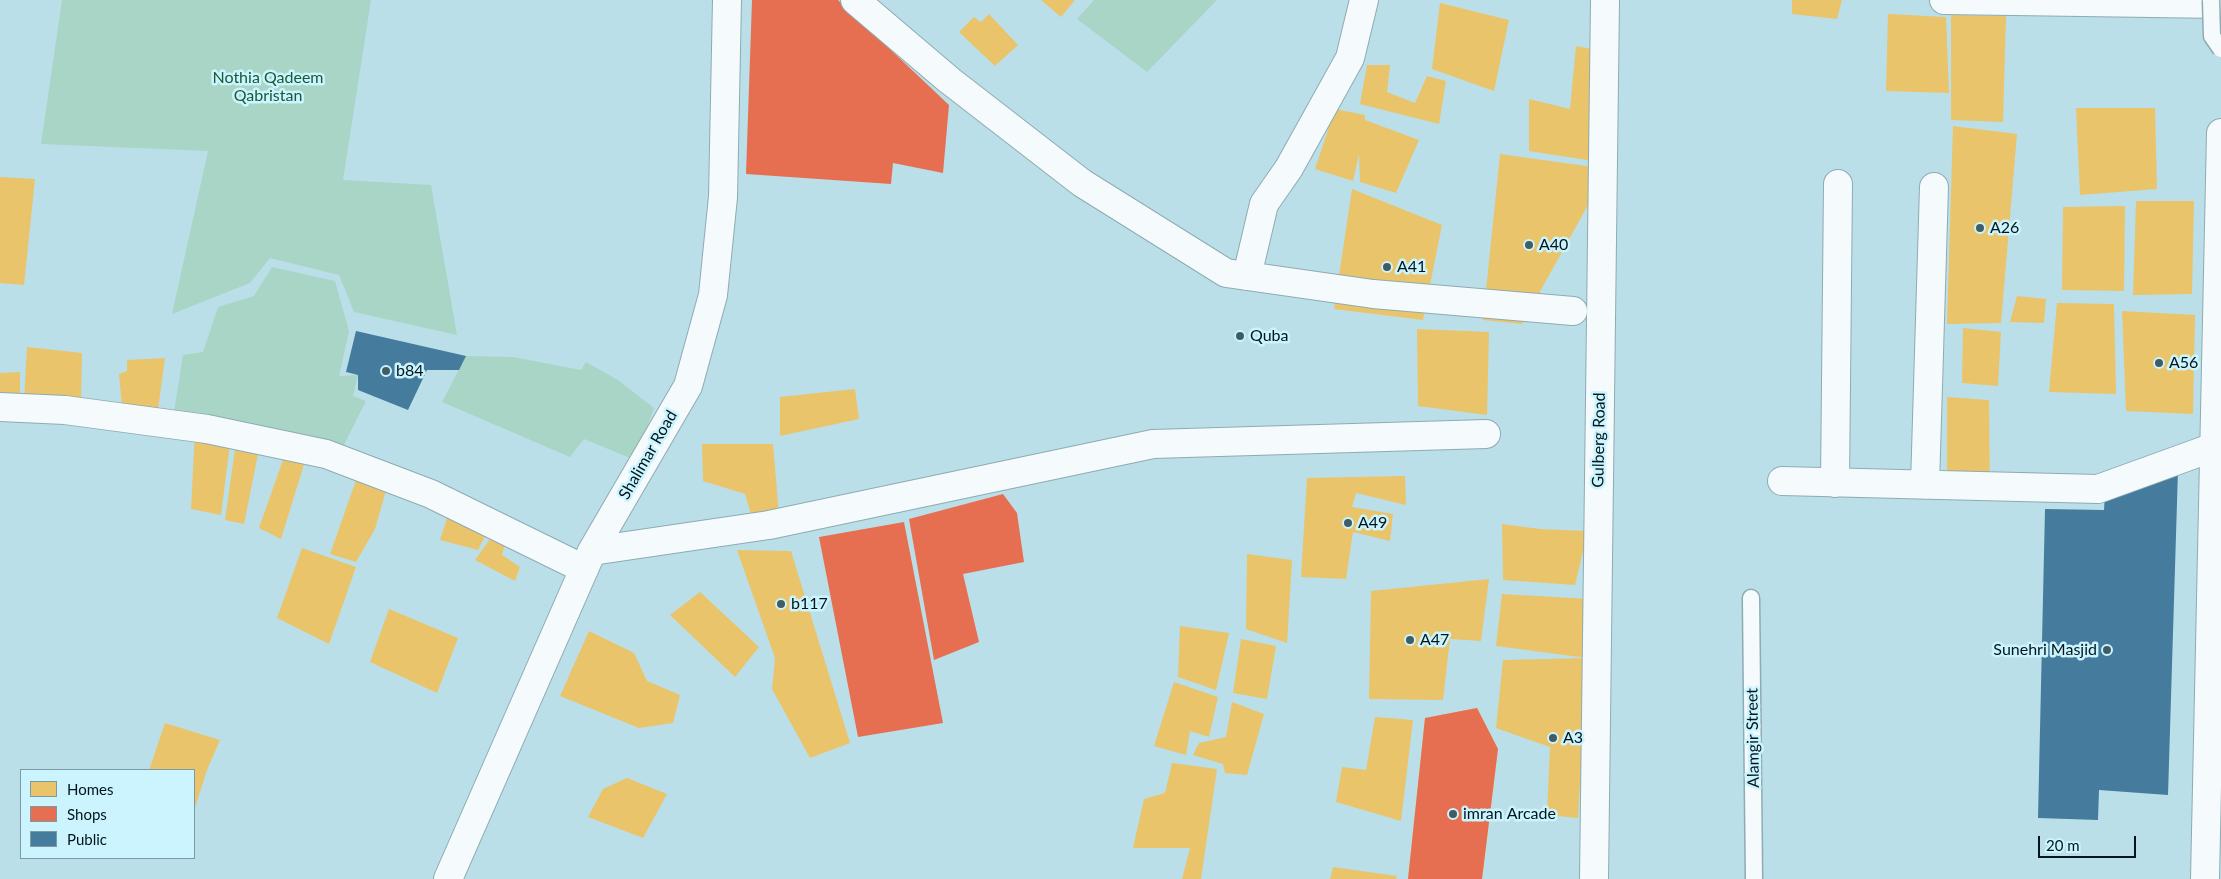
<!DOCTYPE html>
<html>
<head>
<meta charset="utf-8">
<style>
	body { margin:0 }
	#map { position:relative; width:2221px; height:879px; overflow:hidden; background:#bbdfe8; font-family:Lato,sans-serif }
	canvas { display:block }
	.legend { position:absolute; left:20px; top:769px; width:175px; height:90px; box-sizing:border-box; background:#ccf4fe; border:1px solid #7a9ba4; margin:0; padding:6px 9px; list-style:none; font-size:15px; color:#00161c }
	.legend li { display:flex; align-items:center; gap:10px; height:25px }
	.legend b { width:25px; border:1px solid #7a9ba4 }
	.scale { position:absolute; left:2038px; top:836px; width:98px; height:22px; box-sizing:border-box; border:2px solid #00161c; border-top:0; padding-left:6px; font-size:15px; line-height:18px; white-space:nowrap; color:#00161c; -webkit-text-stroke:4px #ccf4fe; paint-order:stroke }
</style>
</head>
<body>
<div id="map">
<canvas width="2221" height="879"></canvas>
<ul class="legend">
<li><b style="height:14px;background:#e9c46a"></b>Homes</li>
<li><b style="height:14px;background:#e76f51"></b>Shops</li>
<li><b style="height:14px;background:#457b9d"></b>Public</li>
</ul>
<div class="scale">20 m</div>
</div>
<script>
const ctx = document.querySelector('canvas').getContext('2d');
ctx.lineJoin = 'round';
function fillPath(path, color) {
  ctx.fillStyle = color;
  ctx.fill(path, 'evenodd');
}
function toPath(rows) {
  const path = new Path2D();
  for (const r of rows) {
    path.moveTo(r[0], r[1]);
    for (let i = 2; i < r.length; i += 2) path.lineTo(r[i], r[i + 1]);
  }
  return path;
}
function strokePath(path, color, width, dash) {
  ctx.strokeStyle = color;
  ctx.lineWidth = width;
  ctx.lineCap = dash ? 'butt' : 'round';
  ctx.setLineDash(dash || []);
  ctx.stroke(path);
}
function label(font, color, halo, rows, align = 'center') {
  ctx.font = font + ' Lato,sans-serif';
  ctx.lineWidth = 5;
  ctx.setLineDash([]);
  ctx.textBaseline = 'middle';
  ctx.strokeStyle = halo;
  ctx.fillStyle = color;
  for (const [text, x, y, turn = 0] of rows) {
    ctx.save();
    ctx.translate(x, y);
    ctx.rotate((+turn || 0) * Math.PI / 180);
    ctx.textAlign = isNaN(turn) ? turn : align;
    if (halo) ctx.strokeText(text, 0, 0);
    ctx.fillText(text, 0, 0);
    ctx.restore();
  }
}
const green = toPath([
	[62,0,371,0,343,180,431,185,457,335,354,312,339,275,270,258,250,283,172,314,208,151,41,144],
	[1094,0,1217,0,1147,72,1077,19],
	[272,267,335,281,349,331,339,376,358,375,353,396,366,401,344,445,174,412,183,355,203,352,218,307,254,296],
	[466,356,513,357,581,370,586,362,618,380,654,408,635,460,584,439,570,457,442,402]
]);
const homes = toPath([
	[1041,0,1075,0,1061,17],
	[1792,0,1842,0,1837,19,1792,14],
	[1440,3,1509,20,1494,91,1432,69],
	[989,14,1018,45,995,66,959,32,974,17,981,22],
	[1888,14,1946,17,1949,93,1886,91],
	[1951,15,2006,16,2003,122,1951,120],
	[1576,46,1618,54,1613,164,1529,151,1529,99,1570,109],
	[1367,65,1390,65,1387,92,1415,103,1427,76,1446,81,1439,124,1360,104],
	[2076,108,2155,108,2157,189,2080,195],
	[1335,109,1365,115,1365,120,1419,140,1396,193,1360,182,1359,154,1353,181,1315,169],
	[1953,126,2017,134,2001,323,1947,324],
	[1500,154,1608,169,1522,324,1483,320],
	[0,177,35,179,24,285,0,283],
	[1352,189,1442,225,1423,320,1334,309],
	[2136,201,2194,201,2192,294,2133,295],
	[2125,206,2124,291,2062,290,2063,207],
	[2017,296,2046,299,2044,323,2010,322],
	[2057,303,2114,304,2116,394,2049,392],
	[2122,311,2195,315,2193,414,2126,411],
	[1963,328,2001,332,1998,386,1962,383],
	[1417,329,1489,332,1487,415,1418,406],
	[27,347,82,353,81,401,24,402],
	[165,358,157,417,122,406,119,374,127,371,127,360],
	[20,372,20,401,0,401,0,373],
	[855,389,859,419,780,436,780,397],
	[1947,397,1989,400,1990,500,1947,498],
	[195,431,230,444,221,515,191,509],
	[236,442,259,449,244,524,225,520],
	[702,444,773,444,779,515,753,521,745,494,703,481],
	[285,454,305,461,281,539,259,528],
	[359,472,387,487,375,529,356,562,330,554],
	[1405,476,1406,505,1356,493,1352,507,1393,514,1390,541,1353,532,1346,579,1301,577,1307,478],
	[447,518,486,534,478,550,440,540],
	[1502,524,1540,529,1588,531,1575,585,1503,580],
	[490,539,505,544,502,555,520,567,515,581,475,560],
	[302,548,356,567,329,644,277,618],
	[737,550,791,551,850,743,810,758,772,689,775,658],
	[1247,554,1292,560,1287,643,1246,629],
	[1489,579,1481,641,1450,639,1443,700,1369,699,1371,591],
	[700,592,759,647,735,677,670,615],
	[1502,594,1589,599,1587,658,1496,646],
	[389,609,458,638,437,693,370,662],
	[1180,626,1229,633,1216,690,1178,677],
	[589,631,634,653,647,681,680,695,673,723,639,728,560,696],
	[1241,639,1276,646,1267,699,1233,693],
	[1587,658,1578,818,1547,815,1550,747,1496,728,1503,660],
	[1174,682,1218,697,1209,737,1190,731,1186,755,1154,746],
	[1232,702,1264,714,1247,775,1225,773,1223,764,1193,755,1199,743,1226,737],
	[1477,708,1498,749,1482,879,1408,879,1425,718],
	[1375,717,1413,720,1401,821,1336,802,1342,767,1366,770],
	[165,723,220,740,207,770,194,811,194,770,149,770],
	[1172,763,1217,769,1201,879,1182,879,1190,848,1133,848,1144,799,1165,793],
	[627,778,667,794,643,838,588,817,603,789],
	[1333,867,1397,876,1396,879,1330,879]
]);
const shops = toPath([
	[752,0,838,0,949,105,943,173,893,163,891,184,746,174],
	[1003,494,1017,513,1024,562,963,574,979,642,934,660,909,519],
	[904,522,943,723,858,737,819,537],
	[1477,708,1498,749,1482,879,1408,879,1425,718]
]);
const public = toPath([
	[356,331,466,356,459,370,427,370,408,410,358,390,358,375,346,372],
	[2178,470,2168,795,2099,790,2098,820,2038,818,2045,509,2104,510,2105,493]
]);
const service = toPath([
	[1751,598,1754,879]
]);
const minor = toPath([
	[855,0,949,80,1082,183,1226,273,1373,294,1573,311],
	[1944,0,2221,4],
	[1247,276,1264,204,1289,168,1350,58,1364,0],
	[0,407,65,410,207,429,326,454,431,494,584,569],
	[1782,481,2098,489,2214,447],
	[1835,483,1838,184],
	[1925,485,1934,187],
	[592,551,769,525,1153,444,1486,434]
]);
const tertiary = toPath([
	[448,879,592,551,688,386,713,295,723,197,727,0],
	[1594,879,1605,0]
]);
const primary = toPath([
	[2205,879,2221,133]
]);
const serviceBridge = toPath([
	[2211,0,2212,36,2221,49]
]);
const markers = [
	[1980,228,5,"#415c63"],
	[1529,245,5,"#415c63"],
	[1387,267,5,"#415c63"],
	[1240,336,5,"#415c63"],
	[2159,363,5,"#415c63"],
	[386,371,5,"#415c63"],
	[1348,523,5,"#415c63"],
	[781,604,5,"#415c63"],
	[1410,640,5,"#415c63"],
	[2107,650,5,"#415c63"],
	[1553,738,5,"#415c63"],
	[1453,814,5,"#415c63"]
];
const parkNames = [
	["Nothia Qadeem",268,78],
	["Qabristan",268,96]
];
const poiNames = [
	["A26",1990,228],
	["A40",1539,245],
	["A41",1397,267],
	["Quba",1250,336],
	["A56",2169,363],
	["b84",396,371],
	["A49",1358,523],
	["b117",791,604],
	["A47",1420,640],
	["Sunehri Masjid",2097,650,"right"],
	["A3",1563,738],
	["imran Arcade",1463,814]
];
const streetNames = [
	["Gulberg Road",1599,440,-89],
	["Shalimar Road",648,455,-60],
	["Alamgir Street",1753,738,-91]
];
fillPath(green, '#a8d5c5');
fillPath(homes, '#e9c46a');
fillPath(shops, '#e76f51');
fillPath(public, '#457b9d');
strokePath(service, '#8eabb2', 19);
strokePath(minor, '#8eabb2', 30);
strokePath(tertiary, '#8eabb2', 30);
strokePath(primary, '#8eabb2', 30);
strokePath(service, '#f5fafc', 16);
strokePath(minor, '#f5fafc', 28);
strokePath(tertiary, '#f5fafc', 28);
strokePath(primary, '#f5fafc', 28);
strokePath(serviceBridge, '#8eabb2', 19, []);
strokePath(serviceBridge, '#f5fafc', 16);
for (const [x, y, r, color] of markers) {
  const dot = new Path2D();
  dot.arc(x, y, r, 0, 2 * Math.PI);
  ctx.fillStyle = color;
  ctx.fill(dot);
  strokePath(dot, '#ccf4fe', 2);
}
label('16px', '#155b35', '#ccf4fe', parkNames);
label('16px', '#00161c', '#ccf4fe', poiNames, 'left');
label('16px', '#00161c', '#ccf4fe', streetNames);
</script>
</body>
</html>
